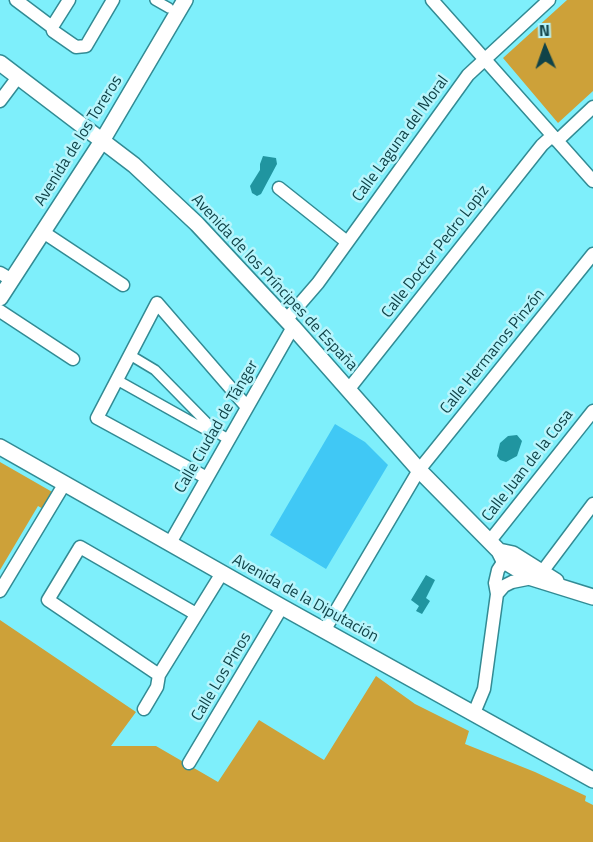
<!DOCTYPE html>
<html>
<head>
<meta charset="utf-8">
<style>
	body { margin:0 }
	#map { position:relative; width:593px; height:842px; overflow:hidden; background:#7eeffb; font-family:"Titillium Web",sans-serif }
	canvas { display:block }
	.north { position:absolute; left:515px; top:18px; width:60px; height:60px; -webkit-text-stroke:4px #b7f5fc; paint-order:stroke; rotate:358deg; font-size:16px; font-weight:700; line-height:24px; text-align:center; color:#104348 }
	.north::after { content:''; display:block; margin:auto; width:21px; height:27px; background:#104348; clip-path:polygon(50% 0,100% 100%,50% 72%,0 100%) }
</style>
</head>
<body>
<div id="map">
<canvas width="593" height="842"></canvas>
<div class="north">N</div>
</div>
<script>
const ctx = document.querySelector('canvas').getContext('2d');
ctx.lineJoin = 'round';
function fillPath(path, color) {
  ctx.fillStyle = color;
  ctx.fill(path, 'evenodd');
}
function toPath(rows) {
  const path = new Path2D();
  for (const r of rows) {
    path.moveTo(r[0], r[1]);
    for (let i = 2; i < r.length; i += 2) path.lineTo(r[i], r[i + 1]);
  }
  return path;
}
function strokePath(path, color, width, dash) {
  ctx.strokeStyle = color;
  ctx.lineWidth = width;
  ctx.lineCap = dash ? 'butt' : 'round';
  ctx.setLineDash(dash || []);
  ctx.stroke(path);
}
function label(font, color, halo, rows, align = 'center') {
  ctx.font = font + ' "Titillium Web",sans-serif';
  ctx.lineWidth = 5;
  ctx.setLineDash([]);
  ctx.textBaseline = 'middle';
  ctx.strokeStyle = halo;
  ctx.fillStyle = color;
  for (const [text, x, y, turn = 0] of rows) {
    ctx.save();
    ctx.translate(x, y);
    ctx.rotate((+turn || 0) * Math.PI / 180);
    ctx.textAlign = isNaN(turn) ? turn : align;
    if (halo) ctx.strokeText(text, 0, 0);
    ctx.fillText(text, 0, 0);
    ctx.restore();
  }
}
const green = toPath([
	[567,0,593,0,593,91,558,123,503,58],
	[0,462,54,493,45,510,38,506,0,570],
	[0,620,136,712,111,746,156,746,218,782,259,720,324,760,376,676,415,704,469,731,465,744,535,772,586,796,585,801,593,805,593,842,0,842]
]);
const water = toPath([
	[263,156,276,158,277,164,261,194,257,196,252,193,250,186,260,170,260,164],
	[517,435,522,441,517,456,506,462,500,460,497,456,500,443,508,436],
	[426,575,435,580,426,598,430,601,422,614,416,611,419,606,411,600]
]);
const building = toPath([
	[335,424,365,442,388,465,326,569,270,535]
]);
const pedestrian = toPath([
	[155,0,169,8],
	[130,355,155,370,210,426,211,429,228,439],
	[117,380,208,431,211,429]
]);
const minor = toPath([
	[16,0,52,27,53,31,76,47,86,46,113,0],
	[432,0,593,181],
	[52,27,69,0],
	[0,101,18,77],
	[557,141,593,107],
	[279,188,347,242],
	[43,232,123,285],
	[0,273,12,280],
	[0,311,73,359],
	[286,320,318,283,468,75,549,0],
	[348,390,542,145,552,136],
	[207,478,97,418,157,303,247,407],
	[489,542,593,411],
	[170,543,293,327],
	[542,572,593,504],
	[0,591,65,483],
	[497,594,504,586,512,582,532,578],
	[324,631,419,470,593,254],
	[159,675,48,600,80,547,196,614],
	[144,709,157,687,159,675,222,573],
	[474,713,484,689,497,594,495,583,498,570,504,561],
	[189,763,282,607]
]);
const tertiary = toPath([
	[0,63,134,165,197,224,293,327,419,470,499,551,504,561,532,578,593,597],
	[0,298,102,141,185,0],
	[0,447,282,607,593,780],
	[499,551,513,554,556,581]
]);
const streetNames = [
	["Calle Laguna del Moral",401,139,-54],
	["Avenida de los Toreros",79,141,-58],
	["Calle Doctor Pedro Lopiz",436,252,-52],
	["Avenida de los Príncipes de España",274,283,47],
	["Calle Hermanos Pinzón",493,352,-51],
	["Calle Ciudad de Tánger",217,427,-60],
	["Calle Juan de la Cosa",528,466,-52],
	["Avenida de la Diputación",305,599,29],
	["Calle Los Pinos",222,677,-59]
];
fillPath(green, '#cda139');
fillPath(water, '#2095a0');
fillPath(building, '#40c8f5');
strokePath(pedestrian, '#328b94', 12);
strokePath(minor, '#328b94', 15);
strokePath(tertiary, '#328b94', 18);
strokePath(pedestrian, '#fff', 9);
strokePath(minor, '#fff', 12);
strokePath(tertiary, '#fff', 15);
label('16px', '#104348', '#b7f5fc', streetNames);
</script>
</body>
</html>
